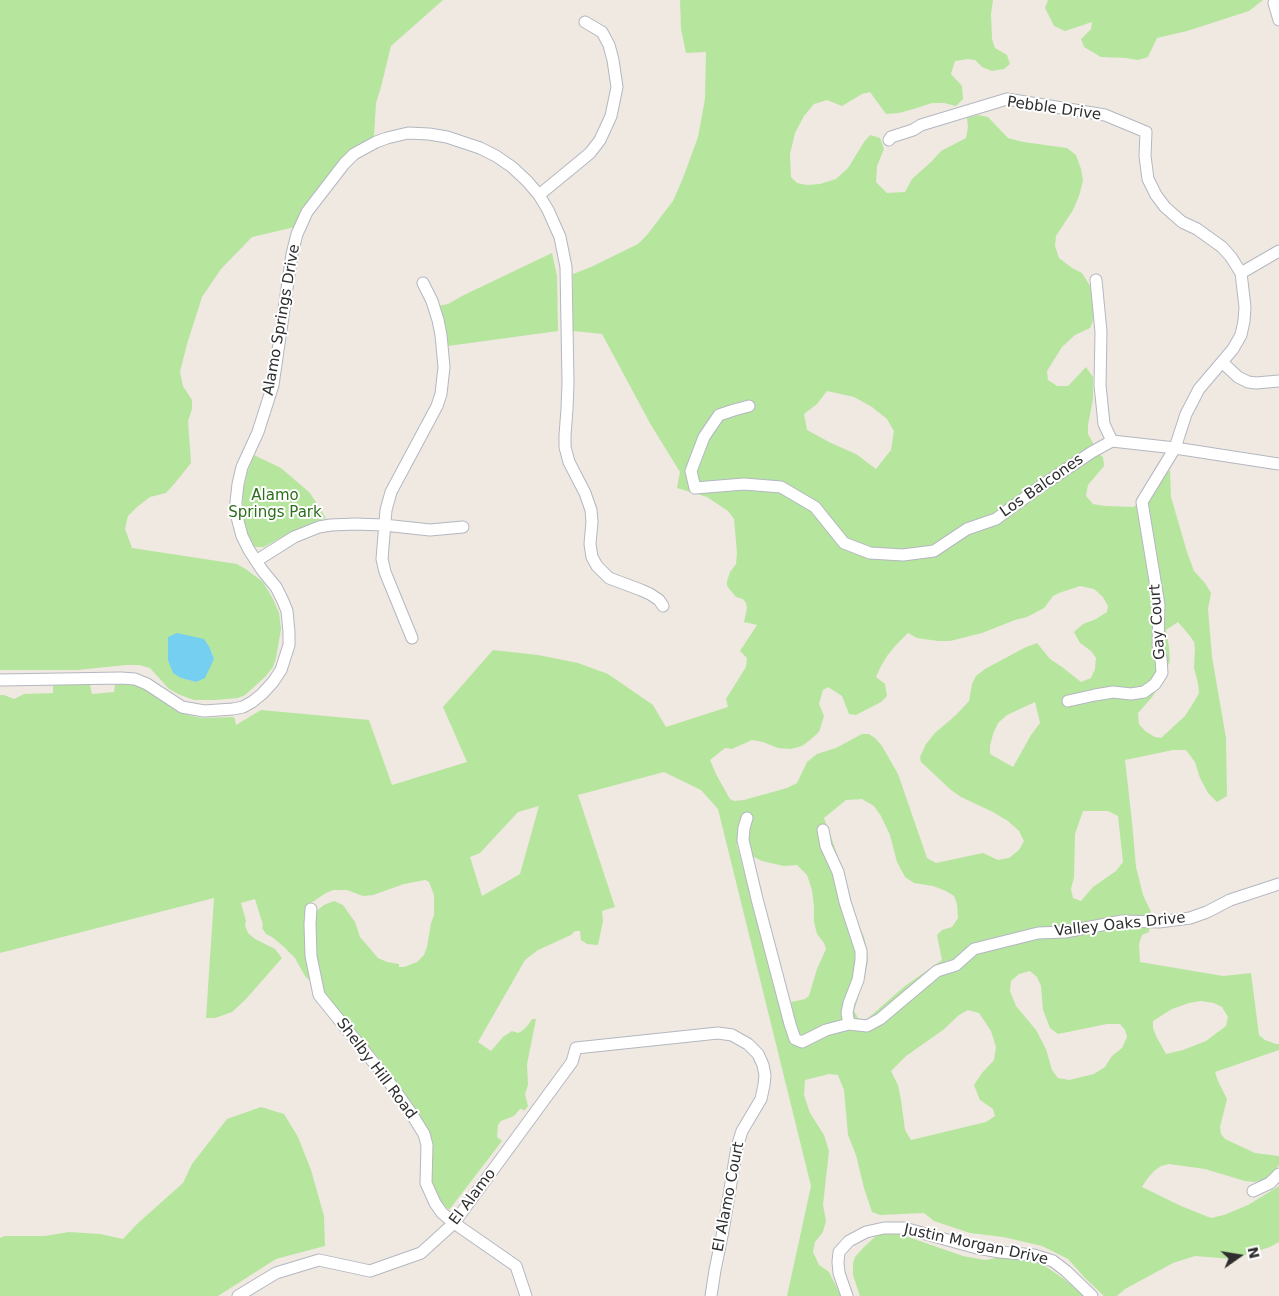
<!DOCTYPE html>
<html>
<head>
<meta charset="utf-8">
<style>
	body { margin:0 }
	#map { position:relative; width:1279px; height:1296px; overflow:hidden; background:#efe9e1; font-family:"DejaVu Sans",sans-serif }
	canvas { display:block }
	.north { position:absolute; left:1214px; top:1231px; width:50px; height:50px; -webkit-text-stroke:4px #fff; paint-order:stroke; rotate:77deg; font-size:14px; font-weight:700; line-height:20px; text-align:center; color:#2e2e2e }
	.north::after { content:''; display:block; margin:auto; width:18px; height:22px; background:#2e2e2e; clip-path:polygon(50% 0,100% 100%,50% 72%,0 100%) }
</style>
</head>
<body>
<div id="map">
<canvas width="1279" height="1296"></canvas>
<div class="north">N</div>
</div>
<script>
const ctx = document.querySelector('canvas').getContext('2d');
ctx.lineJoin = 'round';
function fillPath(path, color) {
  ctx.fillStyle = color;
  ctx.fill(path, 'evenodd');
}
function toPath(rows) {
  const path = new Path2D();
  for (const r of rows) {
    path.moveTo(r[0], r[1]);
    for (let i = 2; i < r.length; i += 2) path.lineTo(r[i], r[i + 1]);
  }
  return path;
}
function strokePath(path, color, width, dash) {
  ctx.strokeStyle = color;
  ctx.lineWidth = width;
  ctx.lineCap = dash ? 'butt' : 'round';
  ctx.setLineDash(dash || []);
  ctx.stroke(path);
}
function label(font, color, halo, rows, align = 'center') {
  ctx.font = font + ' "DejaVu Sans",sans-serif';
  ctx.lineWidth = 4;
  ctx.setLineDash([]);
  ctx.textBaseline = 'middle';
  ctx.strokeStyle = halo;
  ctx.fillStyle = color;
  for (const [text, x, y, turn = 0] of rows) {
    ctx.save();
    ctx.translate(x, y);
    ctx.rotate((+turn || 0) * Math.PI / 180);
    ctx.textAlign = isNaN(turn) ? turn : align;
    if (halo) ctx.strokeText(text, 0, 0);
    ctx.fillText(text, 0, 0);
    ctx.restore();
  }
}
const green = toPath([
	[0,0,443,0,391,46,381,87,376,103,374,136,358,147,295,227,252,237,221,269,202,297,187,344,180,372,183,386,192,400,192,409,188,421,191,463,175,483,166,493,150,497,137,507,128,516,125,529,132,548,237,564,247,570,263,582,273,599,279,613,281,629,276,658,273,667,265,677,245,695,238,698,215,700,194,700,180,695,169,689,150,668,139,665,126,665,77,670,0,670],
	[168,637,210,648,214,659,196,682,181,678,168,660],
	[680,0,993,0,991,14,992,39,995,48,1007,55,1010,64,1004,69,992,71,982,67,975,60,968,59,955,61,951,74,962,86,963,99,956,106,944,103,932,103,917,108,899,113,886,114,870,92,862,94,842,106,827,100,814,104,804,116,795,133,790,154,791,177,797,183,807,185,820,184,836,179,848,168,864,142,870,135,880,138,884,149,877,166,876,182,887,193,905,192,912,179,932,161,941,151,966,138,968,127,967,118,978,115,988,117,1008,138,1023,142,1067,148,1076,155,1081,169,1083,181,1079,196,1073,210,1056,236,1055,246,1059,258,1072,268,1082,273,1090,286,1094,302,1093,321,1090,328,1075,335,1062,347,1047,371,1048,380,1057,386,1068,386,1086,367,1093,377,1093,399,1088,425,1088,434,1099,454,1103,457,1104,466,1088,485,1086,496,1093,504,1105,506,1133,507,1153,494,1159,481,1170,470,1171,497,1187,552,1194,571,1205,583,1211,593,1208,609,1212,657,1226,738,1227,796,1217,802,1208,793,1200,778,1195,762,1186,750,1173,750,1125,760,1132,822,1136,867,1143,895,1151,912,1149,932,1142,935,1139,944,1140,962,1223,976,1251,973,1259,1035,1265,1040,1276,1044,1279,1044,1279,1050,1215,1072,1218,1081,1227,1099,1220,1127,1221,1134,1225,1139,1255,1153,1279,1156,1279,1165,1272,1174,1264,1180,1254,1182,1245,1181,1205,1169,1169,1164,1161,1166,1154,1171,1147,1179,1142,1187,1181,1206,1211,1218,1224,1215,1248,1205,1279,1186,1279,1242,1270,1247,1232,1259,1195,1256,1173,1263,1125,1289,1117,1296,1104,1296,1085,1278,1068,1259,1042,1246,1003,1237,970,1233,934,1221,924,1213,880,1215,872,1212,864,1188,856,1155,848,1135,844,1090,838,1075,829,1074,805,1080,804,1095,810,1113,824,1135,829,1151,823,1205,826,1221,823,1232,815,1242,813,1252,819,1265,829,1272,841,1296,787,1296,811,1186,718,809,701,790,664,772,578,795,615,907,602,911,603,921,598,945,587,944,581,940,580,931,575,931,571,935,538,950,525,960,478,1042,491,1051,503,1037,512,1031,518,1033,522,1031,528,1025,532,1019,536,1019,527,1064,528,1085,525,1094,528,1106,524,1111,522,1109,520,1109,514,1116,501,1121,498,1125,497,1137,502,1141,449,1210,441,1202,434,1192,430,1178,421,1121,403,1091,378,1058,353,1028,323,996,317,974,314,913,324,905,334,901,343,905,355,922,360,937,378,958,387,962,399,964,399,967,404,967,417,962,424,955,427,947,431,923,434,915,434,895,429,882,425,880,404,884,373,895,363,896,347,890,333,890,326,893,308,905,304,916,310,981,305,976,295,958,284,947,272,937,266,934,262,928,263,925,255,899,241,903,246,921,245,925,246,928,248,933,255,939,275,949,282,958,246,999,232,1012,215,1018,206,1018,214,898,0,953,0,695,4,695,14,699,24,694,53,693,53,686,55,685,90,685,92,694,114,692,115,685,123,682,140,684,188,715,201,718,233,717,235,719,236,725,261,710,369,720,392,785,467,762,443,707,493,650,538,655,578,663,608,674,653,705,666,727,728,707,726,699,746,667,747,658,740,651,757,625,744,622,747,608,746,603,743,599,736,597,727,586,727,581,730,572,736,564,737,553,734,519,728,511,707,497,677,488,680,472,651,425,602,334,573,331,573,274,591,267,638,244,647,235,673,201,683,178,698,137,705,99,706,52,686,53,681,29],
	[827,391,854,397,872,407,887,419,894,431,891,450,876,469,856,454,831,443,807,430,804,414,817,404],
	[1080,586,1094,589,1103,597,1108,606,1107,612,1096,619,1083,624,1074,632,1080,643,1091,651,1096,658,1095,669,1091,678,1081,682,1062,667,1050,659,1037,643,1024,648,985,669,976,676,972,684,969,701,956,715,935,733,926,744,920,757,921,762,951,790,961,797,993,812,1008,821,1019,831,1024,841,1019,850,1009,858,998,860,983,853,936,863,927,858,898,774,882,746,875,738,869,734,862,734,836,748,817,754,807,762,797,783,787,788,744,800,734,801,730,799,717,776,710,760,725,748,732,749,752,740,763,742,778,748,791,749,802,746,810,740,819,732,824,716,819,704,823,690,828,687,842,696,849,714,856,715,881,702,887,696,885,684,876,677,881,666,887,656,896,645,908,633,917,638,938,641,950,641,982,633,1015,620,1027,617,1044,608,1053,596,1059,593],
	[1178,622,1190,636,1194,642,1195,648,1194,668,1198,683,1199,693,1194,702,1185,716,1161,738,1155,737,1145,731,1139,724,1138,713,1153,696,1166,670,1170,661,1169,647,1166,630],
	[1035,702,1040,723,1031,735,1013,767,990,754,990,746,993,734,998,723,1007,715],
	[862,799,874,806,881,816,890,835,897,862,905,877,914,883,933,886,946,891,954,896,957,904,958,918,952,927,942,930,937,935,942,960,905,986,866,1020,858,1018,854,1011,865,975,868,961,867,949,864,937,856,918,843,870,824,818,846,800],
	[539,806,520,874,482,896,470,857,480,853,518,812],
	[1083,811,1108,811,1118,816,1123,862,1116,871,1093,887,1081,901,1073,898,1071,889,1074,877,1075,834],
	[740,821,750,855,762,861,784,866,797,865,807,875,812,890,814,906,814,922,817,934,824,943,826,949,817,969,809,996,805,999,791,1002,797,1029,783,1018,737,845,738,827],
	[1030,971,1037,977,1041,986,1043,1010,1050,1028,1058,1034,1107,1024,1120,1024,1125,1030,1127,1037,1122,1048,1112,1056,1105,1067,1094,1074,1069,1080,1058,1078,1052,1070,1046,1049,1036,1030,1016,1006,1010,991,1011,981,1019,974],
	[1201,1001,1214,1003,1222,1007,1228,1017,1226,1026,1206,1041,1183,1050,1166,1054,1156,1036,1153,1028,1153,1021,1172,1009,1189,1003],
	[968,1010,979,1013,991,1031,996,1047,994,1060,982,1073,974,1085,980,1100,993,1109,995,1116,986,1122,911,1140,905,1130,901,1100,898,1085,891,1071,906,1056,943,1030,959,1015],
	[1048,0,1263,0,1249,11,1187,31,1157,38,1148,57,1138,60,1126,58,1101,57,1084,47,1081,39,1091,29,1092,22,1065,31,1054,26,1045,8],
	[552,253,557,276,558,331,448,346,438,306,448,304,464,295],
	[254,455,281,468,310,493,326,518,289,533,264,547,255,547,249,541,243,515,243,492,247,473],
	[261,1107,284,1114,298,1137,311,1170,324,1216,325,1246,276,1259,218,1296,0,1296,0,1238,5,1236,45,1236,69,1232,100,1234,123,1239,137,1224,183,1183,192,1164,227,1119],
	[892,1232,902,1234,914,1239,963,1256,985,1260,1002,1257,1020,1258,1039,1262,1064,1279,1085,1296,860,1296,853,1275,853,1263,855,1257,864,1247,876,1236]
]);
const water = toPath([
	[177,633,204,639,210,648,214,659,205,678,196,682,181,678,173,673,168,660,168,637]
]);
const minor = toPath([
	[1276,0,1274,3,1279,20],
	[889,140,891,137,913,130,921,125,1007,99,1105,115,1146,132,1145,156,1148,179,1156,195,1165,207,1182,222,1197,229,1222,247,1231,257,1241,273,1245,307,1244,321,1241,335,1233,349,1199,389,1186,414,1175,448,1142,502,1159,605,1158,645,1161,658,1162,673,1155,684,1144,692,1131,694,1113,692,1095,695,1068,701],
	[539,195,578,163,590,153,600,140,611,116,617,87,613,60,609,45,602,32,585,22],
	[1241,273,1279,251],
	[1096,280,1101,332,1100,385,1104,424,1112,441],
	[1222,362,1238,377,1248,382,1256,383,1279,381],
	[749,406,734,410,719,415,704,437,691,471,695,488,744,484,781,487,815,507,844,543,870,553,903,555,934,551,967,529,996,519,1041,486,1092,452,1112,441],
	[1112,441,1175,448,1279,464],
	[256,561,294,537,319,527,331,525,355,524,384,525,430,530,463,527],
	[412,638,385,572,382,559,383,547,386,510,391,492,437,406,441,394,444,367,441,335,438,320,432,301,423,283],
	[0,680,121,678,135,679,147,684,182,707,204,711,233,709,243,707,252,702,262,694,273,682,281,670,289,645,289,632,287,611,283,601,276,587,262,570,249,550,242,536,237,517,236,502,238,484,242,467,258,432,273,385,292,254,297,234,307,212,344,164,354,154,376,142,387,138,408,133,429,134,447,137,480,148,496,156,512,167,527,181,539,195,548,210,560,237,566,267,568,383,567,409,565,435,565,447,569,462,585,493,591,510,592,522,590,544,592,557,597,566,609,578,641,590,650,594,659,600,663,606],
	[747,818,744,828,743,840,757,899,790,1024,795,1039,802,1042,826,1030,849,1024,867,1026,880,1019,937,971,956,965,974,949,1038,933,1065,932,1122,921,1159,922,1190,918,1207,912,1230,900,1279,884],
	[823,830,826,846,838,872,845,902,861,951,861,960,858,980,849,1003,847,1013,849,1024],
	[311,909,310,924,311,956,319,995,387,1079,411,1113,424,1134,427,1145,426,1183,435,1203,442,1213,454,1223,516,1266,526,1296],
	[1253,1191,1270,1183,1279,1174],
	[238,1296,276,1273,319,1260,370,1271,421,1253,454,1223,572,1062,576,1048,718,1033,732,1035,739,1039,748,1044,758,1054,763,1065,765,1075,764,1085,761,1099,742,1131,737,1147,723,1231,715,1270,711,1296],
	[847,1296,839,1273,838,1262,839,1252,849,1241,866,1232,884,1228,904,1228,977,1248,1000,1252,1034,1255,1053,1261,1066,1271,1092,1296]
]);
const streetNames = [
	["Pebble Drive",1054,109,8],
	["Alamo Springs Drive",282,320,-80],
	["Los Balcones",1042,486,-35],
	["Gay Court",1158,622,-94],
	["Valley Oaks Drive",1120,925,-6],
	["Shelby Hill Road",376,1069,53],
	["El Alamo",473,1197,-53],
	["El Alamo Court",729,1197,-79],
	["Justin Morgan Drive",976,1245,12]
];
const parkNames = [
	["Alamo",275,496],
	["Springs Park",275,513]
];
fillPath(green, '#b6e59e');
fillPath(water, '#75cff0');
strokePath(minor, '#b4b7c1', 13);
strokePath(minor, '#fff', 11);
label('15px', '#2e2e2e', '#fff', streetNames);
label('15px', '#2c6e1b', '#fff', parkNames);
</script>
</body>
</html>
